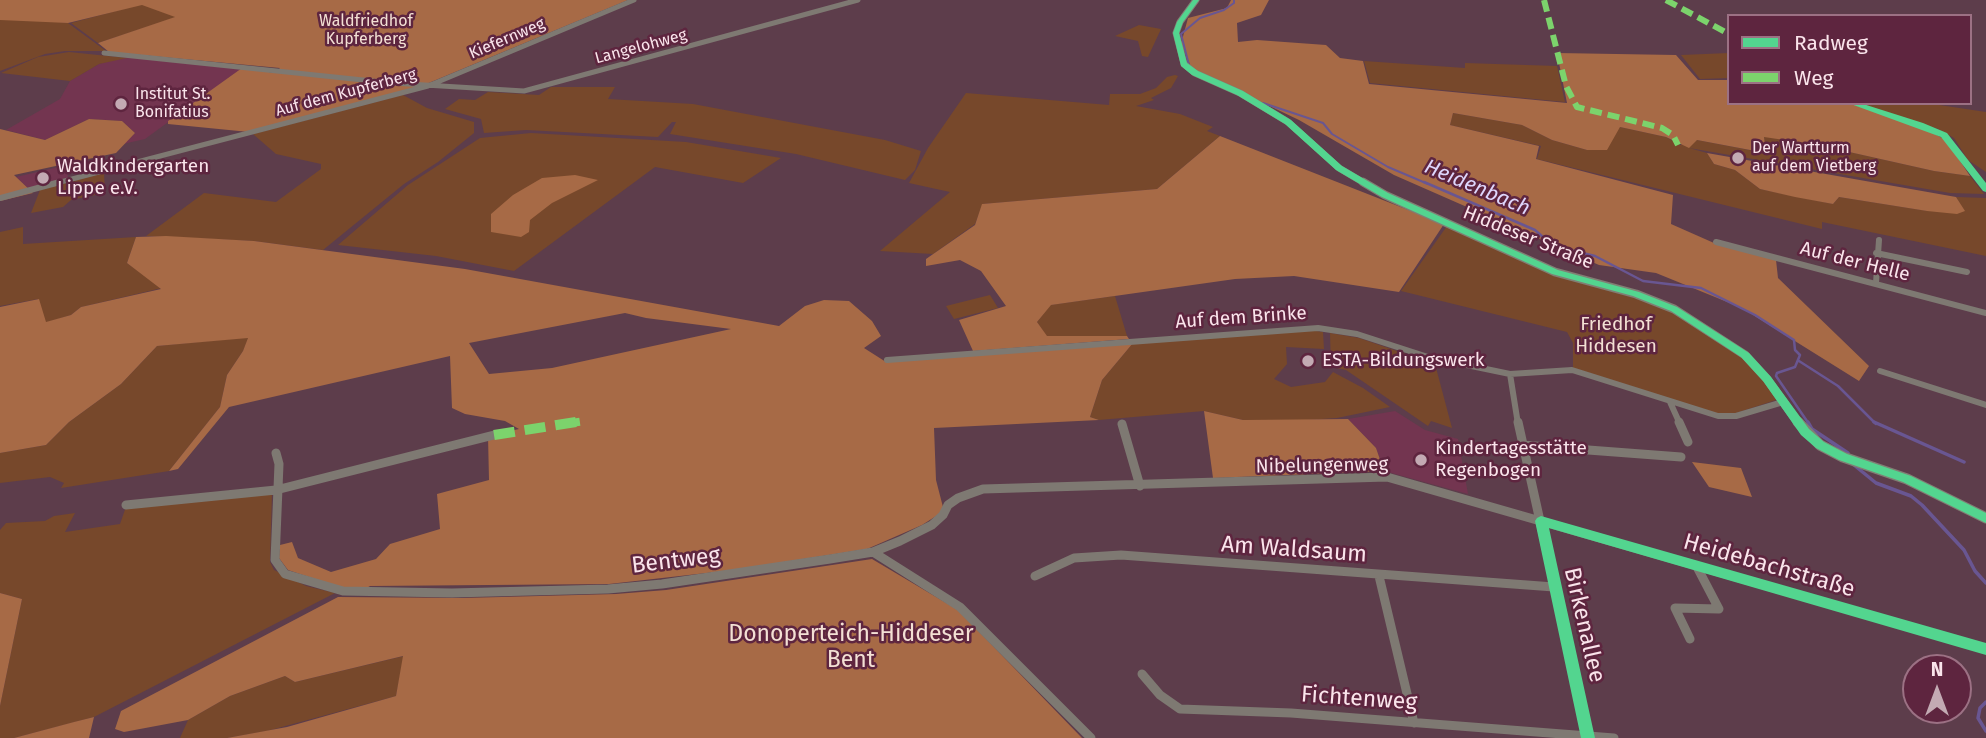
<!DOCTYPE html>
<html>
<head>
<meta charset="utf-8">
<style>
	body { margin:0 }
	#map { position:relative; width:1986px; height:738px; overflow:hidden; background:#5d3d4b; font-family:"Fira Sans",sans-serif }
	canvas { display:block }
	.legend { position:absolute; left:1727px; top:14px; width:245px; height:91px; box-sizing:border-box; background:#5e253f; border:2px solid #9c7184; margin:0; padding:9px 12px; list-style:none; font-size:21px; color:#fae4eb }
	.legend li { display:flex; align-items:center; gap:14px; height:35px }
	.legend b { width:35px; border:2px solid #9c7184 }
	.north { position:absolute; left:1902px; top:654px; width:70px; height:70px; box-sizing:border-box; background:#5e253f; border:2px solid #9c7184; border-radius:50%; rotate:0deg; font-size:19px; font-weight:700; line-height:28px; text-align:center; color:#fae4eb }
	.north::after { content:''; display:block; margin:auto; width:24px; height:32px; background:#c3aab3; clip-path:polygon(50% 0,100% 100%,50% 72%,0 100%) }
</style>
</head>
<body>
<div id="map">
<canvas width="1986" height="738"></canvas>
<ul class="legend">
<li><b style="height:9px;background:#53d58f"></b>Radweg</li>
<li><b style="height:9px;background:#7cd36c"></b>Weg</li>
</ul>
<div class="north">N</div>
</div>
<script>
const ctx = document.querySelector('canvas').getContext('2d');
ctx.lineJoin = 'round';
function fillPath(path, color) {
  ctx.fillStyle = color;
  ctx.fill(path, 'evenodd');
}
function toPath(rows) {
  const path = new Path2D();
  for (const r of rows) {
    path.moveTo(r[0], r[1]);
    for (let i = 2; i < r.length; i += 2) path.lineTo(r[i], r[i + 1]);
  }
  return path;
}
function strokePath(path, color, width, dash) {
  ctx.strokeStyle = color;
  ctx.lineWidth = width;
  ctx.lineCap = dash ? 'butt' : 'round';
  ctx.setLineDash(dash || []);
  ctx.stroke(path);
}
function label(font, color, halo, rows, align = 'center') {
  ctx.font = font + ' "Fira Sans",sans-serif';
  ctx.lineWidth = 5;
  ctx.setLineDash([]);
  ctx.textBaseline = 'middle';
  ctx.strokeStyle = halo;
  ctx.fillStyle = color;
  for (const [text, x, y, turn = 0] of rows) {
    ctx.save();
    ctx.translate(x, y);
    ctx.rotate((+turn || 0) * Math.PI / 180);
    ctx.textAlign = isNaN(turn) ? turn : align;
    if (halo) ctx.strokeText(text, 0, 0);
    ctx.fillText(text, 0, 0);
    ctx.restore();
  }
}
const built = toPath([
	[125,57,241,69,145,139,123,144,135,133,122,121,89,119,45,140,6,130,60,99,70,81,99,64],
	[67,165,68,179,29,189,16,177],
	[1395,411,1425,430,1458,439,1468,494,1384,471,1376,448,1348,419]
]);
const green = toPath([
	[142,4,177,17,98,43,71,23],
	[33,19,68,23,106,51,65,51,45,54,0,71,0,20],
	[1139,25,1161,29,1148,57,1142,56,1138,41,1115,36],
	[69,52,127,58,99,64,70,81,1,73,38,57],
	[1729,53,1729,78,1700,79,1681,55],
	[1364,61,1465,68,1465,63,1557,66,1565,102,1370,83],
	[1175,75,1178,76,1171,88,1151,98,1154,100,1136,106,1180,114,1213,127,1207,131,1220,136,1157,189,983,204,975,224,933,254,880,251,950,192,909,183,928,148,966,93,1109,105,1110,94,1140,94,1156,88,1167,77],
	[551,87,615,87,608,99,693,104,885,140,921,151,915,170,905,180,796,154,670,134,676,122,672,122,658,137,526,130,484,133,481,119,445,109,459,99,475,100,488,92,539,95],
	[403,95,427,108,474,122,474,133,438,162,404,184,323,250,254,241,146,236,204,193,276,202,321,169,321,164,276,154,253,134],
	[1858,103,1926,103,1986,112,1986,172,1968,160,1954,138,1938,129],
	[1453,113,1522,125,1552,140,1587,150,1620,127,1666,137,1680,145,1697,140,1765,153,1764,136,1818,145,1934,171,1970,176,1984,194,1950,193,1689,148,1707,153,1714,164,1735,170,1760,189,1833,204,1839,197,1928,211,1964,211,1956,197,1986,198,1986,256,1822,222,1822,229,1537,159,1541,146,1450,125],
	[531,133,686,142,781,158,743,183,655,167,514,271,436,256,338,245,408,185,480,138],
	[104,173,105,193,71,200,63,207,31,213,40,190],
	[1447,226,1572,280,1656,304,1731,345,1768,386,1776,400,1733,414,1714,413,1573,368,1573,343,1567,332,1401,291],
	[23,227,23,244,136,237,127,263,162,288,81,307,71,315,45,323,38,299,0,306,0,232],
	[990,295,998,308,954,319,946,306],
	[1115,296,1127,336,1046,336,1037,322,1050,305],
	[1303,329,1323,332,1324,349,1286,347,1287,364,1274,379,1291,387,1325,382,1333,372,1363,388,1390,407,1337,418,1291,421,1243,420,1204,411,1099,420,1090,417,1102,380,1133,343],
	[1330,333,1359,338,1435,364,1452,428,1431,421,1428,426,1346,370,1331,367],
	[249,337,243,351,227,375,220,407,169,471,61,488,64,483,50,477,0,483,0,453,46,445,69,422,121,384,157,346],
	[272,492,270,562,274,570,306,586,335,593,94,717,14,738,0,738,0,706,22,599,0,593,0,530,6,523,45,521,54,516,75,513,65,532,120,524,127,504],
	[404,656,396,696,267,731,227,738,180,738,188,720,230,696,285,676,295,682]
]);
const forest = toPath([
	[0,0,628,0,419,87,249,132,168,124,168,121,242,68,275,73,280,68,109,52,98,43,175,17,142,5,68,23,0,20],
	[1231,0,1269,0,1261,15,1237,23,1238,42,1257,40,1326,45,1340,58,1363,61,1369,84,1567,103,1557,53,1676,55,1698,80,1729,80,1729,103,1849,103,1920,126,1946,140,1970,176,1934,171,1818,145,1764,137,1766,153,1697,140,1689,148,1666,137,1620,127,1607,150,1587,150,1552,140,1522,125,1453,113,1450,125,1539,146,1536,159,1673,195,1671,224,1714,243,1776,260,1778,278,1869,366,1859,381,1742,308,1656,273,1599,265,1394,175,1299,120,1192,69,1181,44,1188,18,1227,8],
	[89,119,122,121,135,133,116,153,14,175,33,193,0,201,0,129,45,140],
	[1220,136,1444,224,1399,292,1294,276,1235,279,1051,305,1037,322,1047,336,1127,336,1129,339,973,351,959,320,1006,306,981,271,960,260,926,266,926,259,975,225,982,204,1157,189],
	[1707,153,1956,197,1965,211,1957,214,1927,211,1839,197,1833,204,1795,197,1760,189,1735,170,1714,164],
	[575,175,598,180,552,203,530,220,529,232,521,237,491,232,491,214,513,195,542,178],
	[166,236,254,241,465,269,779,326,805,306,824,300,849,301,872,321,881,336,864,348,886,362,1133,343,1102,380,1090,417,1099,420,934,428,936,480,944,511,922,525,867,549,733,570,609,584,370,586,362,591,348,590,288,570,279,558,280,545,292,542,298,558,331,572,376,559,390,544,440,529,437,494,489,480,488,436,519,429,505,421,465,414,452,408,450,356,229,407,178,469,169,471,220,407,227,375,243,351,248,338,157,346,121,384,69,422,46,445,0,453,0,307,39,299,46,322,71,315,81,307,161,289,127,263,136,237],
	[625,313,646,318,731,329,552,368,489,374,469,343],
	[1204,411,1243,420,1348,419,1376,448,1384,471,1213,478],
	[1692,462,1741,468,1752,497,1709,487],
	[872,559,958,610,1082,738,227,738,287,727,396,696,403,656,295,682,285,676,230,696,188,720,124,732,115,729,121,711,338,597,463,598,616,594,666,590],
	[0,593,22,599,0,706],
	[94,717,89,738,14,738,74,722]
]);
const streamFar2 = toPath([
	[1189,65,1181,34,1200,18,1224,10,1234,3,1234,0],
	[1263,103,1323,123,1332,134,1388,167,1428,184]
]);
const streamFar1 = toPath([
	[1424,182,1535,230,1553,246,1595,256,1643,281,1701,288,1755,315,1794,340,1795,350,1800,355,1795,367,1777,373,1776,376,1809,424],
	[1799,361,1838,386,1876,424]
]);
const stream = toPath([
	[1808,422,1812,429,1848,453],
	[1874,422,1964,462],
	[1854,465,1876,483,1911,496,1922,505,1964,550,1975,571,1986,583],
	[1986,702,1980,708,1978,718,1986,731]
]);
const minorFar2 = toPath([
	[104,53,392,83,524,91,858,0],
	[53,184,428,86,634,0]
]);
const minorFar1 = toPath([
	[0,198,60,182],
	[1716,242,1986,313],
	[1876,253,1967,272],
	[1876,283,1879,240],
	[887,360,1318,328,1357,334,1428,357,1510,374,1572,370,1718,416,1736,416,1783,402],
	[1880,371,1986,405],
	[1510,374,1518,424],
	[1670,402,1680,424]
]);
const minor = toPath([
	[1518,422,1588,737],
	[1679,422,1688,442],
	[1122,424,1140,486],
	[1522,445,1681,457],
	[276,453,279,464,275,560,285,574,343,591,452,593,608,589,662,584,830,559,873,552,900,541,932,525,943,515,948,505,958,498,983,489,1387,477,1986,649],
	[126,505,276,490,494,435],
	[873,552,960,607,1091,738],
	[1035,576,1074,558,1121,555,1554,587],
	[1379,576,1414,723],
	[1690,639,1675,608,1719,609,1697,567],
	[1142,674,1160,695,1180,709,1291,713,1614,738]
]);
const secondaryFar2 = toPath([
	[1196,0,1180,22,1176,33,1184,64,1195,73,1240,93,1288,122,1339,168,1366,184]
]);
const secondaryFar1 = toPath([
	[1363,182,1385,195,1555,272,1636,294,1674,309,1745,355,1767,379,1799,424]
]);
const secondary = toPath([
	[1798,422,1820,445,1843,457,1907,479,1986,518]
]);
const quietFar2 = toPath([
	[1544,0,1566,86,1577,107,1662,128,1673,135,1678,145],
	[1666,0,1729,34]
]);
const quietFar1 = toPath([
	[564,424,585,421]
]);
const quiet = toPath([
	[494,435,576,422]
]);
const cycleway = toPath([
	[1193,0,1199,0,1183,22,1179,33,1187,63,1198,71,1243,91,1291,120,1342,166,1388,193,1558,270,1639,292,1677,307,1749,353,1771,377,1809,429,1824,442,1847,454,1911,476,1986,513,1986,523,1903,482,1839,460,1816,448,1801,435,1763,381,1741,357,1671,311,1633,296,1552,274,1382,197,1336,170,1285,124,1237,95,1192,75,1181,66,1173,33,1177,22,1193,0],
	[1848,103,1860,103,1923,123,1947,133,1986,183,1986,192,1983,191,1941,137,1848,103],
	[1541,516,1986,643,1986,655,1549,528,1595,738,1581,738,1535,521,1537,518,1541,516]
]);
const markers = [
	[121,104,7,"#c3aab3"],
	[1738,158,7,"#c3aab3"],
	[43,178,7,"#c3aab3"],
	[1308,361,7,"#c3aab3"],
	[1421,460,7,"#c3aab3"]
];
const farParknames = [
	["Waldfriedhof",366,22],
	["Kupferberg",366,40]
];
const farStreetnames = [
	["Kiefernweg",507,39,-23],
	["Langelohweg",641,47,-15],
	["Auf dem Kupferberg",346,93,-15]
];
const farPoinames = [
	["Institut St.",135,95],
	["Bonifatius",135,113],
	["Der Wartturm",1752,149],
	["auf dem Vietberg",1752,167]
];
const poiNames = [
	["Waldkindergarten",57,167],
	["Lippe e.V.",57,189],
	["ESTA-Bildungswerk",1322,361],
	["Kindertagesstätte",1435,449],
	["Regenbogen",1435,471]
];
const streetNames = [
	["Hiddeser Straße",1528,238,22],
	["Auf der Helle",1855,262,14],
	["Auf dem Brinke",1241,318,-4],
	["Nibelungenweg",1322,466,-1]
];
const parkNames = [
	["Friedhof",1616,325],
	["Hiddesen",1616,347]
];
const waterNames = [
	["Heidenbach",1477,188,23]
];
const nearStreetnames = [
	["Am Waldsaum",1294,550,4],
	["Bentweg",676,561,-7],
	["Heidebachstraße",1769,566,16],
	["Birkenallee",1584,625,77],
	["Fichtenweg",1359,699,4]
];
const nearParknames = [
	["Donoperteich-Hiddeser",851,635],
	["Bent",851,661]
];
fillPath(built, '#733550');
fillPath(green, '#77482b');
fillPath(forest, '#a76a46');
strokePath(streamFar2, '#695692', 2);
strokePath(streamFar1, '#695692', 2.5);
strokePath(stream, '#695692', 3.5);
strokePath(minorFar2, '#7e7972', 5);
strokePath(minorFar1, '#7e7972', 6);
strokePath(minor, '#7e7972', 9);
strokePath(secondaryFar2, '#817e74', 7);
strokePath(secondaryFar1, '#817e74', 9);
strokePath(secondary, '#817e74', 11);
strokePath(quietFar2, '#7cd36c', 6, [12, 6]);
strokePath(quietFar1, '#7cd36c', 8, [16, 8]);
strokePath(quiet, '#7cd36c', 10, [21, 10]);
fillPath(cycleway, '#53d58f');
for (const [x, y, r, color] of markers) {
  const dot = new Path2D();
  dot.arc(x, y, r, 0, 2 * Math.PI);
  ctx.fillStyle = color;
  ctx.fill(dot);
  strokePath(dot, '#5e253f', 2.5);
}
label('16px', '#f3e0d4', '#5e253f', farParknames);
label('16px', '#fae4eb', '#5e253f', farStreetnames);
label('16px', '#fae4eb', '#5e253f', farPoinames, 'left');
label('19px', '#fae4eb', '#5e253f', poiNames, 'left');
label('19px', '#fae4eb', '#5e253f', streetNames);
label('19px', '#f3e0d4', '#5e253f', parkNames);
label('italic 21px', '#ded6fc', '#5e253f', waterNames);
label('23px', '#fae4eb', '#5e253f', nearStreetnames);
label('23px', '#f3e0d4', '#5e253f', nearParknames);
</script>
</body>
</html>
